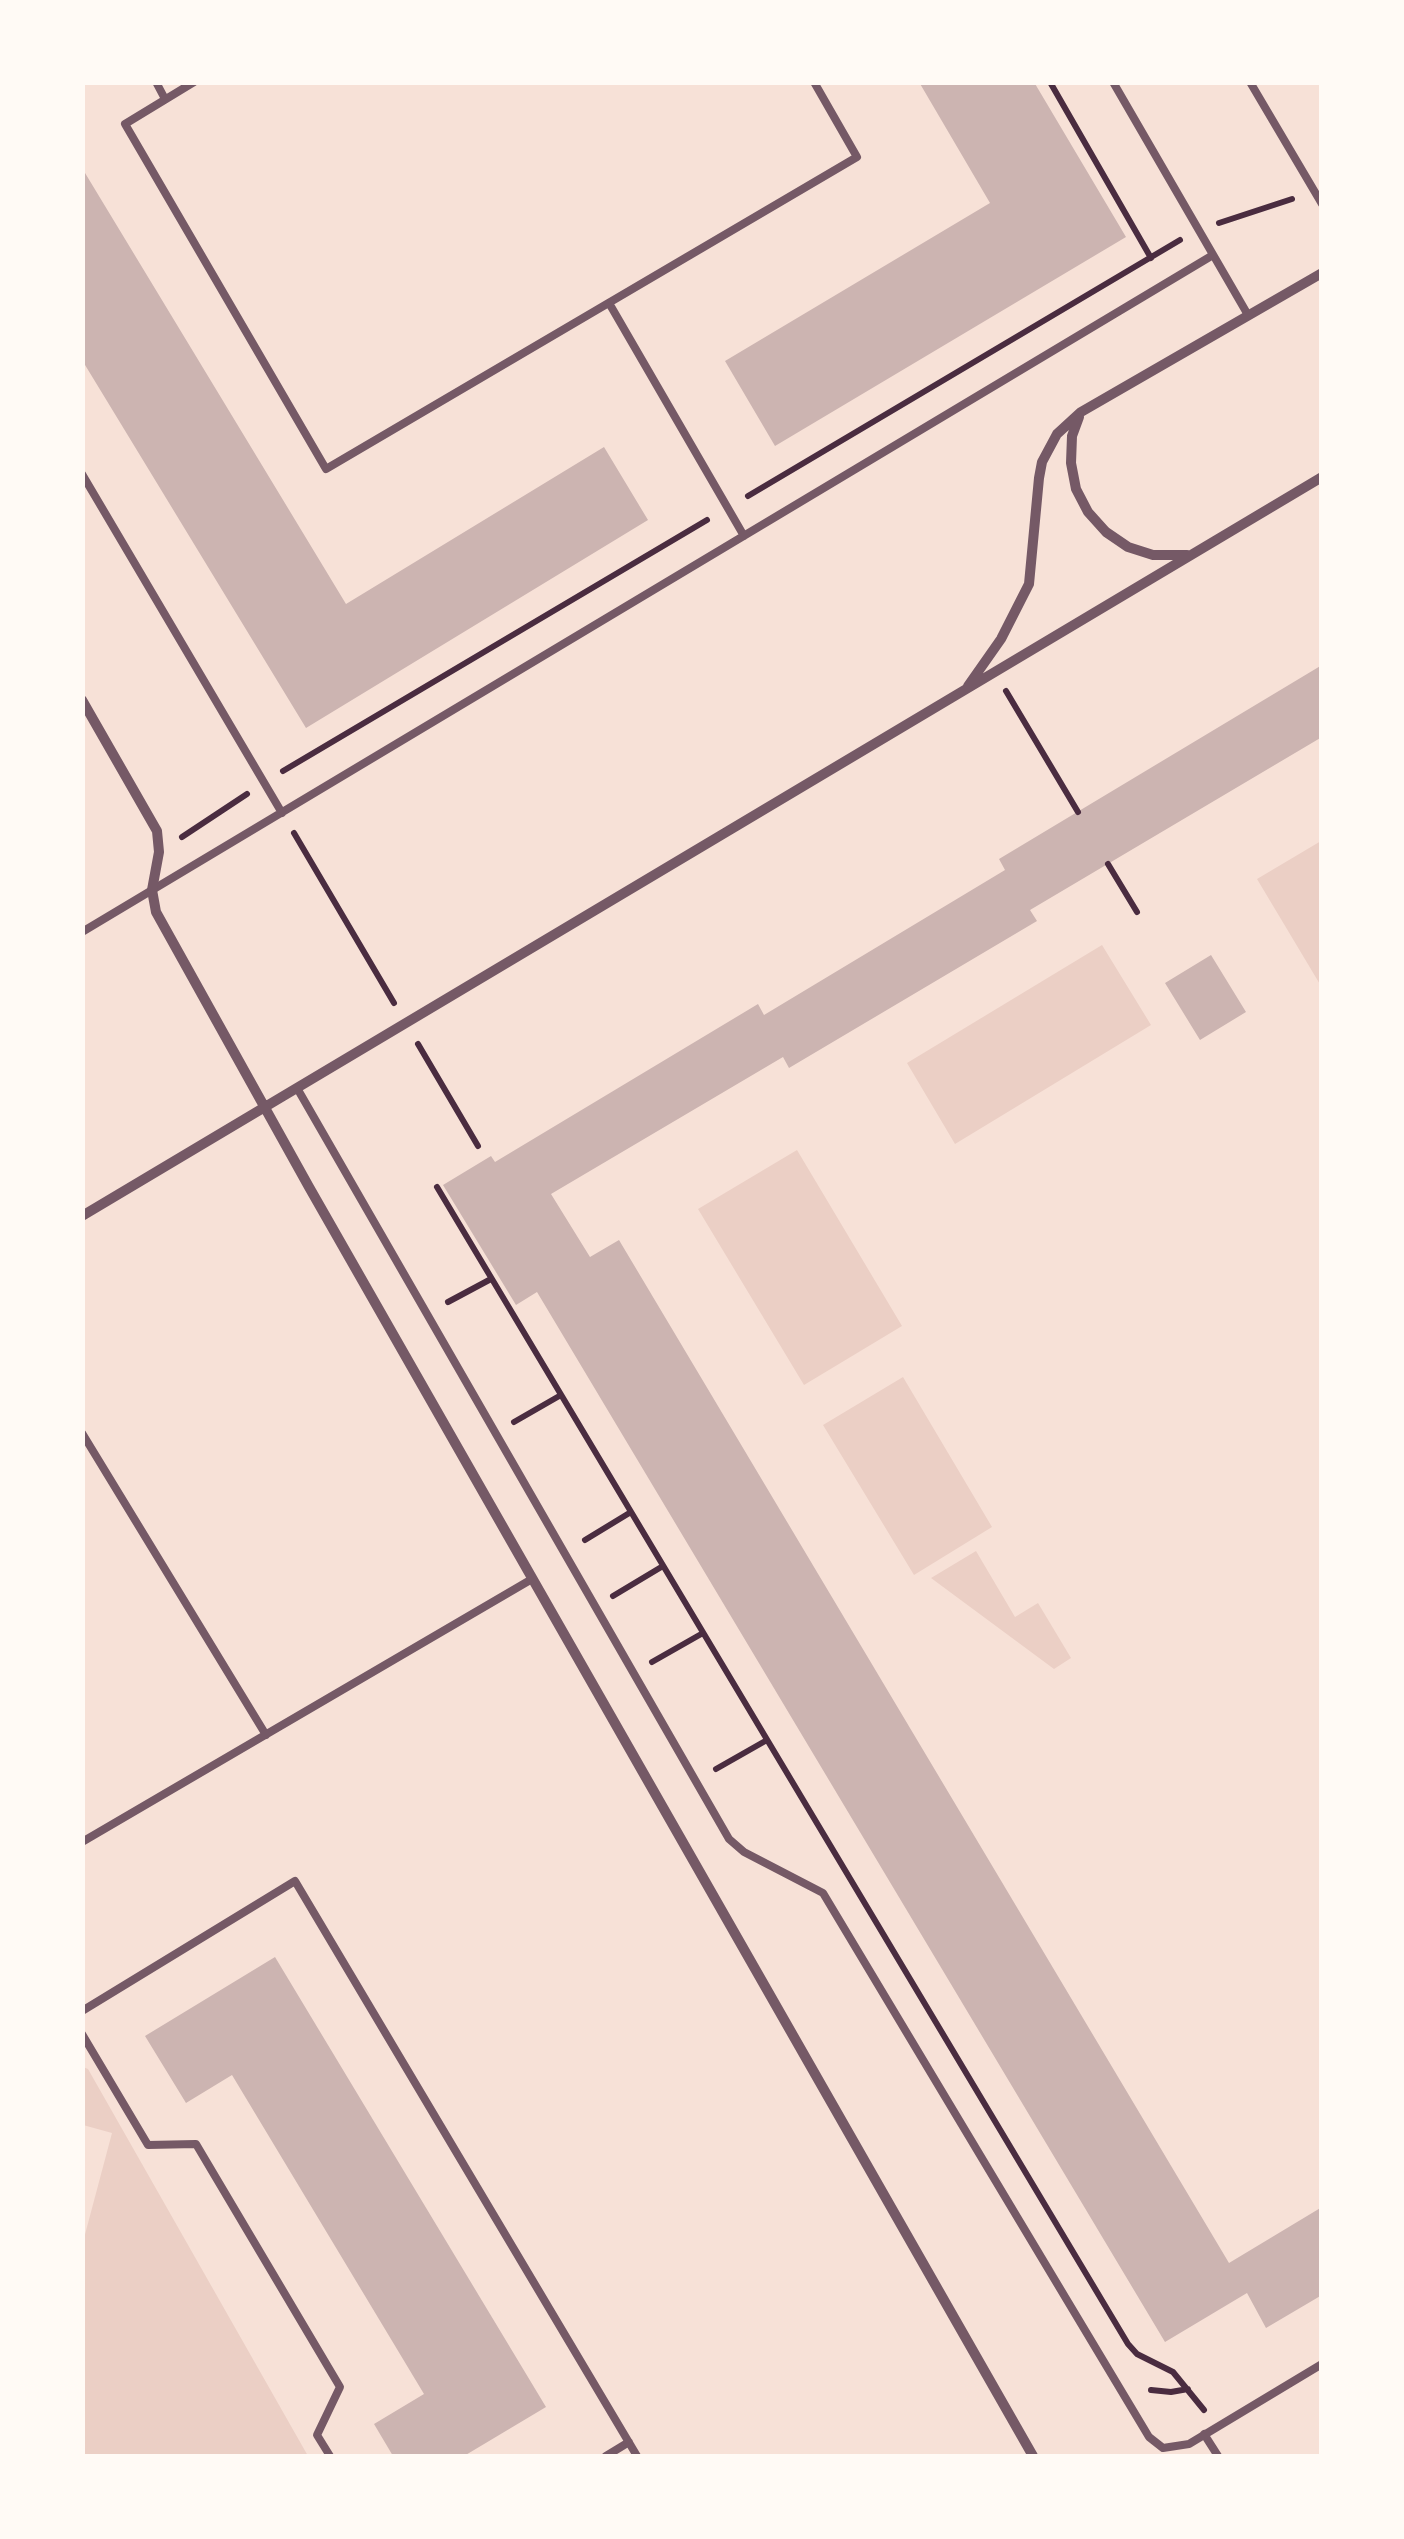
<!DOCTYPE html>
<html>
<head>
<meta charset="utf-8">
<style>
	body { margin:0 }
	#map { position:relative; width:1404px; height:2539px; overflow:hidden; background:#f7e1d7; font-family:Barlow,sans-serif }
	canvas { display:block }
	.frame { position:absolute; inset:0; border:85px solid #fffaf5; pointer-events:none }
</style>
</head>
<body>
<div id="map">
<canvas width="1404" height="2539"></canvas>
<div class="frame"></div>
</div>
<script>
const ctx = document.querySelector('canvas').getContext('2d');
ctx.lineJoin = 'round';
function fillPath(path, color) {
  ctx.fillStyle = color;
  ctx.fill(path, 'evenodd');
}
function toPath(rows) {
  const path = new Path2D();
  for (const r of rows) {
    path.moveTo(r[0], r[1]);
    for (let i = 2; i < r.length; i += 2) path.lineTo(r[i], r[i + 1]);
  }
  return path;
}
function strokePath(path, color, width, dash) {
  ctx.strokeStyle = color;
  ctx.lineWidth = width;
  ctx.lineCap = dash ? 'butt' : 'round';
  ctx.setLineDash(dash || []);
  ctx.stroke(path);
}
const green = toPath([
	[1321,841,1321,986,1257,879],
	[1102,945,1151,1025,955,1144,907,1063],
	[797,1150,902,1326,804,1385,698,1209],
	[903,1377,992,1527,914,1575,823,1425],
	[976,1551,1015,1617,1038,1603,1071,1658,1054,1669,931,1578],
	[83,2067,88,2069,308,2456,83,2456,83,2242,112,2133,83,2125]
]);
const building = toPath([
	[919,82,1034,82,1126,237,775,446,725,361,990,203],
	[82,168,346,604,604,447,648,520,306,728,82,360],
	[1322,665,1322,737,1030,910,1037,921,789,1068,783,1057,551,1194,590,1257,619,1240,1229,2263,1322,2207,1322,2295,1266,2328,1247,2293,1165,2342,537,1292,516,1305,443,1185,491,1156,495,1162,758,1004,764,1015,1005,870,999,859],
	[1211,955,1246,1012,1200,1040,1165,983],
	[275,1957,546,2407,464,2456,393,2456,374,2424,424,2394,232,2075,186,2103,145,2036]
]);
const path = toPath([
	[1050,82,1151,258],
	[1219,223,1292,199],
	[748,496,1180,240],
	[1006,691,1078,812],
	[283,771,707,520],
	[294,833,394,1003],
	[182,837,247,794],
	[1108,864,1137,912],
	[418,1044,478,1146],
	[437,1187,1128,2344,1137,2354,1173,2372,1204,2410],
	[448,1302,491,1279],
	[514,1422,561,1395],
	[585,1540,631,1512],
	[613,1596,663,1566],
	[652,1662,703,1633],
	[716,1769,767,1740],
	[1151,2390,1171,2392,1188,2389]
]);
const service = toPath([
	[156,82,165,99],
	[194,82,125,124,326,469,857,157,814,82],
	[1113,82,1248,315],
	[1250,82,1322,204],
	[609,303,744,536],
	[82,474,282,813],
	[82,932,1213,255],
	[297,1088,729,1839,744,1852,823,1893,1149,2437,1163,2448,1189,2444,1322,2364],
	[82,1433,266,1735],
	[82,1842,532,1579],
	[82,2011,295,1881,637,2456],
	[82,2034,148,2145,196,2144,340,2387,317,2435,330,2456],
	[1204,2434,1218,2456],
	[606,2456,629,2442]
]);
const minor = toPath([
	[1079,417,1072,436,1071,463,1076,489,1088,512,1106,532,1128,547,1153,555,1187,555],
	[968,686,1001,639,1029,584,1039,478,1042,462,1057,434,1081,412,1322,273],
	[82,700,157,831,159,852,152,890,156,912,309,1187,1033,2456],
	[82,1216,1322,477]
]);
fillPath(green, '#ebcfc5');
fillPath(building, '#ccb4b1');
strokePath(path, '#4a2c40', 6);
strokePath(service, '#755966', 8);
strokePath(minor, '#755966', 10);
</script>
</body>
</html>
